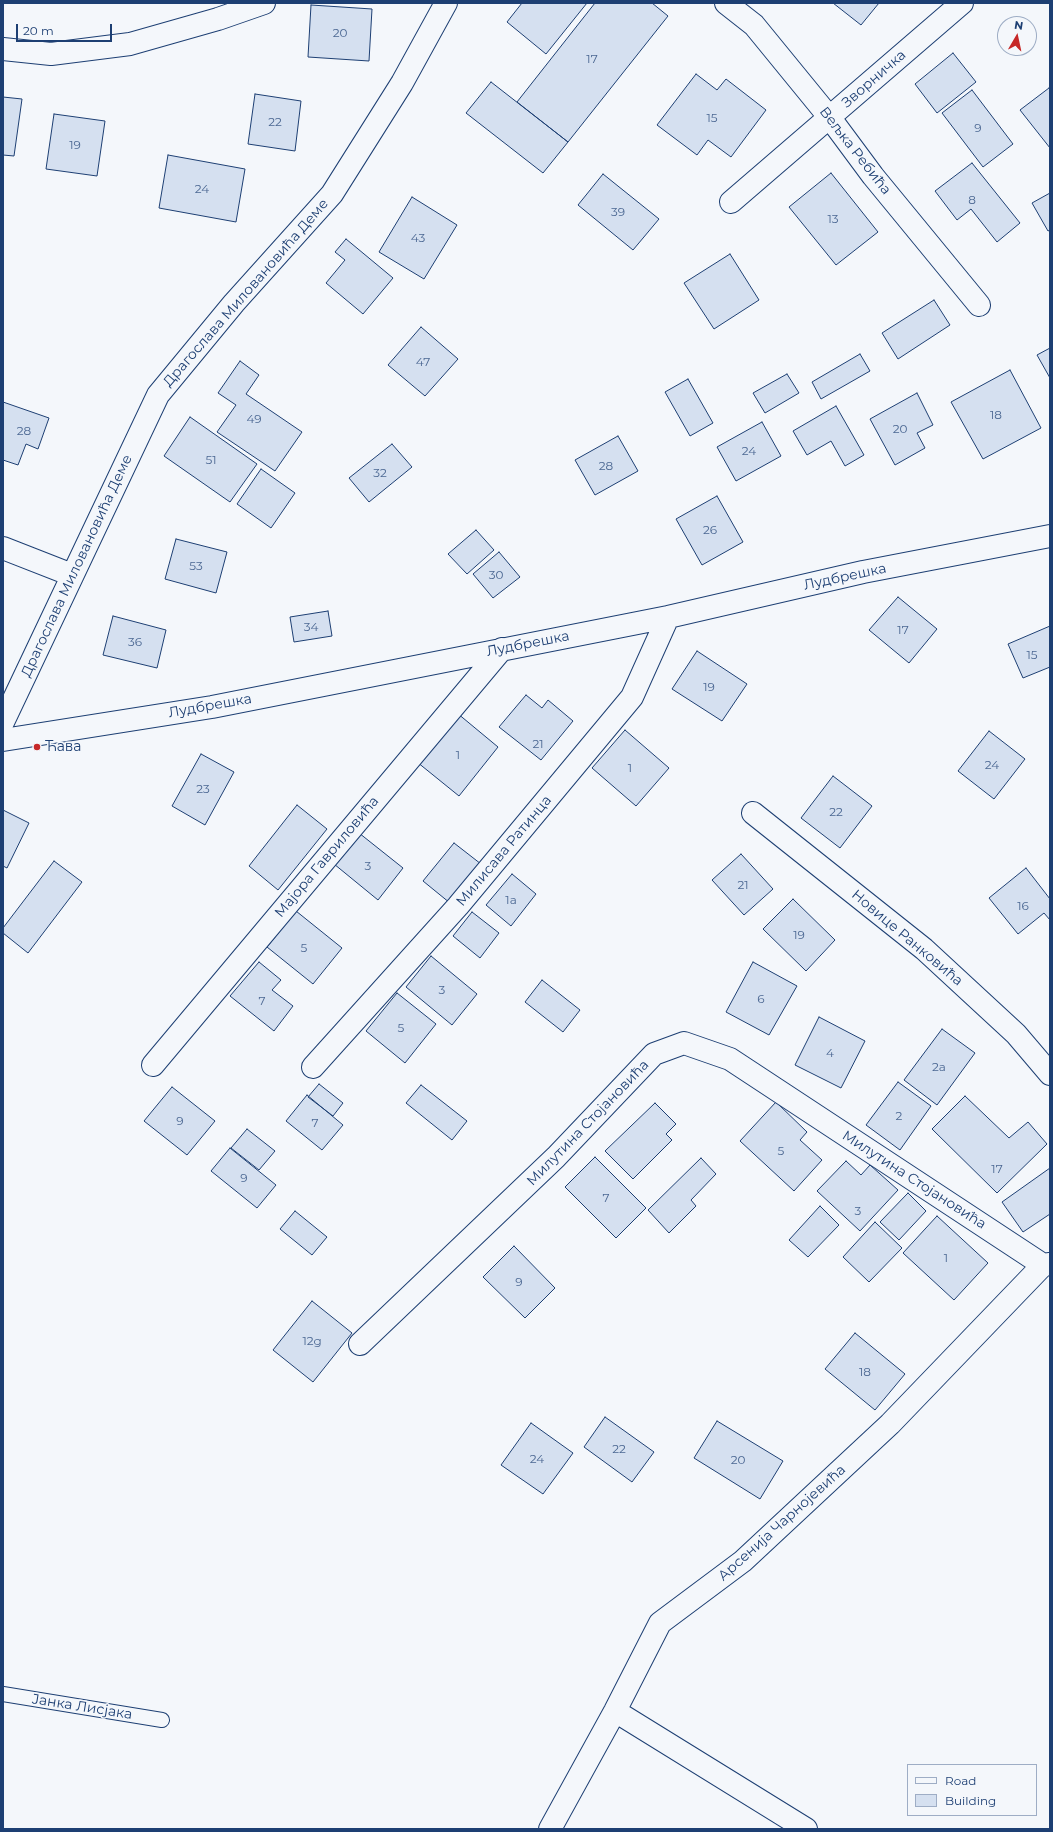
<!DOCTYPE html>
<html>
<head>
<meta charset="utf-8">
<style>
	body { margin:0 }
	#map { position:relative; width:1053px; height:1832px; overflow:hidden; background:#f4f7fb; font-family:Montserrat,sans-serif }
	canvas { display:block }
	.frame { position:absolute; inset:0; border:4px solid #1d3f73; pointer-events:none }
	.legend { position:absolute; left:907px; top:1764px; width:130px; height:52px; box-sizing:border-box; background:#f4f7fb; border:1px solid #9eadc5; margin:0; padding:5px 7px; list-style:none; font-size:12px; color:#1d3f73 }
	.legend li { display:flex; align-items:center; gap:8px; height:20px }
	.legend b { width:20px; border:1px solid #9eadc5 }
	.north { position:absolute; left:997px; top:16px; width:40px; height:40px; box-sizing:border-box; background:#f4f7fb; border:1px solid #9eadc5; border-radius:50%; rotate:9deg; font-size:11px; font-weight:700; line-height:16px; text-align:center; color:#1d3f73 }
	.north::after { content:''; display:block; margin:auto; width:14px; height:18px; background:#c62828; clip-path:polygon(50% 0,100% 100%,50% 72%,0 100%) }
	.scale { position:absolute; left:16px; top:24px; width:96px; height:18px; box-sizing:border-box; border:2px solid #1d3f73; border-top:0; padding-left:5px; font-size:12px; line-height:14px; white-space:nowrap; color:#1d3f73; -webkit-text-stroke:3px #f4f7fb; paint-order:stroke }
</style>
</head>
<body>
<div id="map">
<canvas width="1053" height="1832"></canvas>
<div class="frame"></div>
<ul class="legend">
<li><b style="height:5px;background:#f4f7fb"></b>Road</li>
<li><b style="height:11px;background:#d5e0f0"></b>Building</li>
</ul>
<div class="north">N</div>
<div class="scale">20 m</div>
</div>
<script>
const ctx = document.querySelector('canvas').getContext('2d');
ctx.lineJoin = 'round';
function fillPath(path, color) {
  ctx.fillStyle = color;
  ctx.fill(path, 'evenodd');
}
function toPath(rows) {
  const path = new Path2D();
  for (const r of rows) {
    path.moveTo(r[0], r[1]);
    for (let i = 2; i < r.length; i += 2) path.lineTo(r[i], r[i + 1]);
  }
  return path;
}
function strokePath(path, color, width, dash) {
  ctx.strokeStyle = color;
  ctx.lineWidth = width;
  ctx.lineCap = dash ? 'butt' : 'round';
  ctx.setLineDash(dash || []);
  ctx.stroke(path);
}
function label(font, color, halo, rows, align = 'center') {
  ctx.font = font + ' Montserrat,sans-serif';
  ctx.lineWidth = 3;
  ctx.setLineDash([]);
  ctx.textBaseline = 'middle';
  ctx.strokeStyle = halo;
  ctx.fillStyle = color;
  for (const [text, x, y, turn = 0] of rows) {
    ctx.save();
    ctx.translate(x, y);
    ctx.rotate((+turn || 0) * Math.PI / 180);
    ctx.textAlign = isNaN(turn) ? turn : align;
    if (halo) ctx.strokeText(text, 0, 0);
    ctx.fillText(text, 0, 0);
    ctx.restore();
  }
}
const building = toPath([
	[522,3,587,3,546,54,507,22,522,3],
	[595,3,652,3,668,16,568,142,517,102,595,3],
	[833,3,879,3,861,25,833,3],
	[311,5,372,9,369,61,308,57,311,5],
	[953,53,976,82,937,113,915,84,953,53],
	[696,74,717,90,726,79,766,110,731,157,708,140,697,155,657,125,696,74],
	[491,82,568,142,543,173,466,113,491,82],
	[1049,88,1050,89,1050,148,1020,110,1049,88],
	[972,90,1013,144,983,167,942,113,972,90],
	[255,94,301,101,295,151,248,144,255,94],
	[3,97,22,99,14,156,3,155,3,97],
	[54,114,105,121,97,176,46,169,54,114],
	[168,155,245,169,236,222,159,208,168,155],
	[972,163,1020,223,997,242,971,209,957,220,935,191,972,163],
	[831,173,878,232,836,265,789,207,831,173],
	[603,174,659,219,633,250,578,205,603,174],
	[1050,193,1050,230,1048,231,1032,203,1050,193],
	[412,197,457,225,424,279,379,252,412,197],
	[346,239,393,278,363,314,326,283,345,260,335,252,346,239],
	[730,254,759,300,714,329,684,283,730,254],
	[934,300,950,325,898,359,882,333,934,300],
	[421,327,458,359,425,396,388,365,421,327],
	[1050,348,1050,378,1037,355,1050,348],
	[860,354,870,371,821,399,812,382,860,354],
	[240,361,259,375,246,394,302,432,275,471,217,432,236,405,218,393,240,361],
	[1010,370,1041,428,983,459,951,402,1010,370],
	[787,374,799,393,765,413,753,393,787,374],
	[688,379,713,423,690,436,665,392,688,379],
	[917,393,933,425,917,433,925,448,895,465,870,419,917,393],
	[3,402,49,418,38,449,26,444,18,465,3,460,3,402],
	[836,406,864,455,845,466,831,441,807,455,793,431,836,406],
	[190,417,257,464,230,502,164,456,190,417],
	[762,422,781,456,736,481,717,447,762,422],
	[618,436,638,471,595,495,575,460,618,436],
	[392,444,412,467,369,502,349,478,392,444],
	[261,469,295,493,271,528,237,504,261,469],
	[717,496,743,542,702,565,676,519,717,496],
	[476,530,494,550,467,574,448,554,476,530],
	[176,539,227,552,216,593,165,579,176,539],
	[499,552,520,577,493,598,473,574,499,552],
	[898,597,937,629,909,663,869,630,898,597],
	[328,611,332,636,294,642,290,617,328,611],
	[113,616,166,630,157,668,103,655,113,616],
	[1050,626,1050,667,1023,678,1008,644,1050,626],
	[697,651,747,684,722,721,672,689,697,651],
	[526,695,542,708,548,700,573,721,541,760,499,727,526,695],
	[457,713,498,747,459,796,417,762,457,713],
	[625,730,669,768,636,806,592,768,625,730],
	[989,731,1025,759,994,799,958,771,989,731],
	[201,754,234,772,205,825,172,806,201,754],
	[833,776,872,806,840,848,801,818,833,776],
	[297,805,327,829,278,890,249,866,297,805],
	[3,810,29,823,7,868,3,866,3,810],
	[359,833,403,868,378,900,334,864,359,833],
	[454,843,481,864,450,903,423,881,454,843],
	[741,854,773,889,744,915,712,880,741,854],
	[54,861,82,882,28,953,3,933,3,928,54,861],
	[1026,868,1050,899,1050,920,1044,913,1018,934,989,898,1026,868],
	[512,874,536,894,511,926,486,905,512,874],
	[793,899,835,940,806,971,763,929,793,899],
	[296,911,342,948,313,984,267,947,296,911],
	[472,912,499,933,480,958,453,936,472,912],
	[431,956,477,994,452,1025,406,987,431,956],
	[259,962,281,980,272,990,293,1006,274,1031,230,996,259,962],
	[753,962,797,986,769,1035,726,1012,753,962],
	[542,980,580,1010,563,1032,525,1002,542,980],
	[397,993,436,1024,405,1063,366,1031,397,993],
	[819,1017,865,1041,841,1088,795,1065,819,1017],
	[942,1029,975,1053,937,1105,904,1080,942,1029],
	[898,1082,931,1106,900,1150,866,1125,898,1082],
	[319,1084,343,1103,333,1116,308,1097,319,1084],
	[421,1085,467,1121,452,1140,406,1103,421,1085],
	[172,1087,215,1121,187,1155,144,1121,172,1087],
	[307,1095,343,1125,322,1150,286,1121,307,1095],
	[965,1096,1009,1138,1028,1122,1047,1144,997,1193,932,1129,965,1096],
	[776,1102,807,1132,800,1140,822,1160,794,1191,740,1141,776,1102],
	[655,1103,676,1124,666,1134,672,1140,633,1179,605,1151,655,1103],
	[247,1129,275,1151,259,1170,231,1148,247,1129],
	[230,1148,276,1185,257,1208,211,1171,230,1148],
	[595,1157,646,1208,616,1238,565,1187,595,1157],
	[701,1158,716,1174,691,1200,696,1206,669,1233,648,1210,701,1158],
	[846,1161,861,1175,870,1165,898,1190,860,1231,817,1191,846,1161],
	[1050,1168,1050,1214,1023,1232,1002,1202,1050,1168],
	[908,1193,926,1211,899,1240,880,1222,908,1193],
	[820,1206,839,1225,808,1257,789,1240,820,1206],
	[295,1211,327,1237,312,1255,280,1229,295,1211],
	[937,1216,988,1263,954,1300,903,1253,937,1216],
	[875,1222,902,1248,869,1282,843,1257,875,1222],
	[514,1246,555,1288,525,1318,483,1277,514,1246],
	[312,1301,352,1333,313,1382,273,1350,312,1301],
	[855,1333,905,1374,875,1410,825,1369,855,1333],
	[605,1417,654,1452,632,1482,584,1447,605,1417],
	[717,1421,783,1461,760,1499,694,1458,717,1421],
	[531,1423,573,1453,543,1494,501,1465,531,1423]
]);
const lane = toPath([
	[3,1694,162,1720]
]);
const street = toPath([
	[726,3,754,25,830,118,873,176,979,305],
	[3,49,51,54,130,44,218,19,264,3],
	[731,202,962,3],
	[3,548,72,575],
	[3,722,158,395,234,303,332,194,402,83,446,3],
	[3,740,212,707,668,617,863,572,1050,536],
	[753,813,924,949,1016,1034,1050,1074],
	[153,1065,502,649],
	[313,1067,458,906,632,697,668,617],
	[360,1344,556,1157,654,1054,684,1043,730,1059,1043,1265,1050,1264],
	[615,1711,806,1829],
	[550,1829,615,1711,660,1623,743,1561,890,1424,1043,1265]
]);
const markers = [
	[37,747,4,"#c62828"]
];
const numberNames = [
	["20",340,33],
	["17",592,59],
	["15",712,118],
	["22",275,122],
	["9",978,128],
	["19",75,145],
	["24",202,189],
	["8",972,200],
	["39",618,212],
	["13",833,219],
	["43",418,238],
	["47",423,362],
	["18",996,415],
	["49",254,419],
	["20",900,429],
	["28",24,431],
	["24",749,451],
	["51",211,460],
	["28",606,466],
	["32",380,473],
	["26",710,530],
	["53",196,566],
	["30",496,575],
	["34",311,627],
	["17",903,630],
	["36",135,642],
	["15",1032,655],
	["19",709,687],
	["21",538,744],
	["1",458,755],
	["24",992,765],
	["1",630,768],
	["23",203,789],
	["22",836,812],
	["3",368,866],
	["21",743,885],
	["1a",511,900],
	["16",1023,906],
	["19",799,935],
	["5",304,948],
	["3",442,990],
	["6",761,999],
	["7",262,1001],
	["5",401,1028],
	["4",830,1053],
	["2a",939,1067],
	["2",899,1116],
	["9",180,1121],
	["7",315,1123],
	["5",781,1151],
	["17",997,1169],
	["9",244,1178],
	["7",606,1198],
	["3",858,1211],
	["1",946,1258],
	["9",519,1282],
	["12g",312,1341],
	["18",865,1372],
	["22",619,1449],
	["24",537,1459],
	["20",738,1460]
];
const streetNames = [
	["Зворничка",874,79,-41],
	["Вељка Ребића",855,151,52],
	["Драгослава Миловановића Деме",246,293,-49],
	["Драгослава Миловановића Деме",77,566,-65],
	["Лудбрешка",845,577,-12],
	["Лудбрешка",528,644,-11],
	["Лудбрешка",210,706,-10],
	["Милисава Ратинца",504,851,-50],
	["Мајора Гавриловића",327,857,-50],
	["Новице Ранковића",907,938,40],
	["Милутина Стојановића",588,1123,-46],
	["Милутина Стојановића",914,1180,33],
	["Арсенија Чарнојевића",782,1523,-42],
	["Јанка Лисјака",82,1707,9]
];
const poiNames = [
	["Ћава",45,747]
];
fillPath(building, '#d5e0f0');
strokePath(building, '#1d3f73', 1);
strokePath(lane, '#1d3f73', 16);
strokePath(street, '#1d3f73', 24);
strokePath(lane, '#f4f7fb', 14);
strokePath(street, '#f4f7fb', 22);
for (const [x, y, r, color] of markers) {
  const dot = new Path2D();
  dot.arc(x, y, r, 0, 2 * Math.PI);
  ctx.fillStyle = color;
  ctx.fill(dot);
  strokePath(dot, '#f4f7fb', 1.5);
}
label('12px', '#4b6792', null, numberNames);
label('14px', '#1d3f73', '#f4f7fb', streetNames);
label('14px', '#1d3f73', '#f4f7fb', poiNames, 'left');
</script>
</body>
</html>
